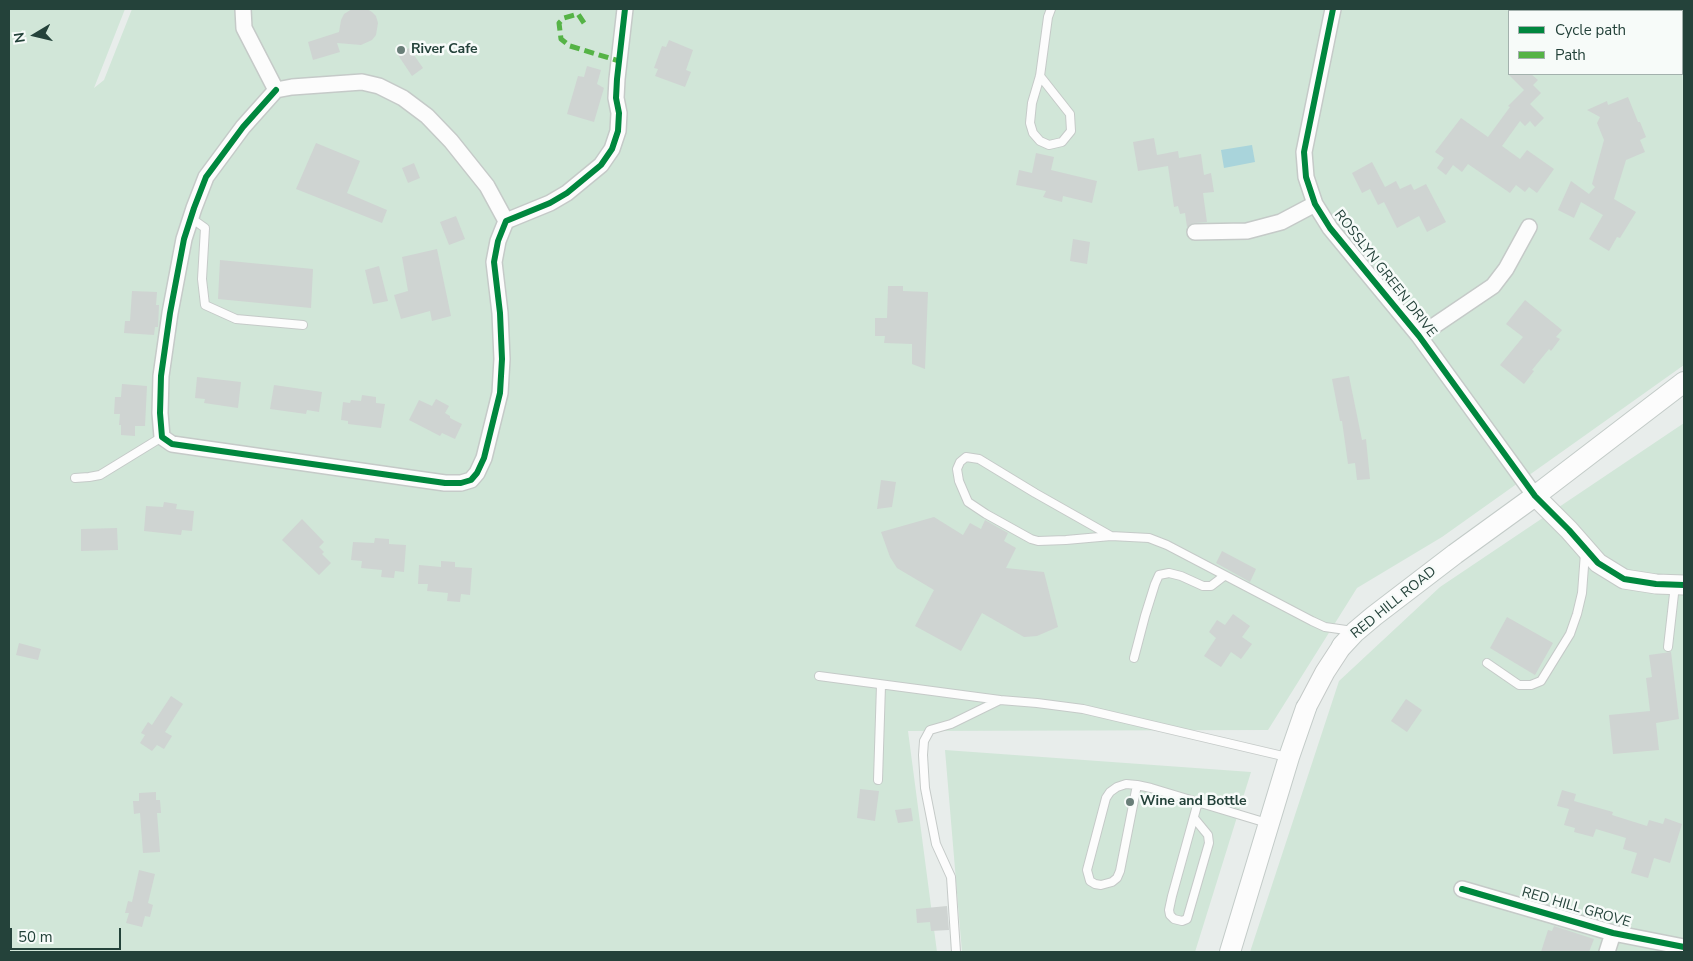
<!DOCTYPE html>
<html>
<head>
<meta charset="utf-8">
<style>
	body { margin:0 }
	#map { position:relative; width:1693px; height:961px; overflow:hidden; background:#e8edeb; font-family:"Nunito Sans",sans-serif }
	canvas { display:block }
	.frame { position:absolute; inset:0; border:10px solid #24423a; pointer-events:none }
	.legend { position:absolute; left:1508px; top:10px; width:175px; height:65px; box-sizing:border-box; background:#f7fbf9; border:1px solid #a3b1ad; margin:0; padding:6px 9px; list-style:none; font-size:15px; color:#24423a }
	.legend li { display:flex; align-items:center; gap:10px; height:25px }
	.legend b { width:25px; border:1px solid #a3b1ad }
	.north { position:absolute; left:10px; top:10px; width:50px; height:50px; -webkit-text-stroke:4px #f7fbf9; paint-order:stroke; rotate:261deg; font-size:14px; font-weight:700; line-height:20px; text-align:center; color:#24423a }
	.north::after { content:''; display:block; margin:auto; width:18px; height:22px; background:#24423a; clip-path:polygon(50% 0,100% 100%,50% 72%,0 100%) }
	.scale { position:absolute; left:10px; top:928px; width:111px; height:22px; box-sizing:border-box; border:2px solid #24423a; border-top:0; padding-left:6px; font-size:15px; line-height:18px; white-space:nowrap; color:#24423a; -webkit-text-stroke:4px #f7fbf9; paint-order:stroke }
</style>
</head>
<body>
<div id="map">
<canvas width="1693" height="961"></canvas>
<div class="frame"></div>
<ul class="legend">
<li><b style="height:6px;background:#00873e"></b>Cycle path</li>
<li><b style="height:6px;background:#55b346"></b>Path</li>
</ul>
<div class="north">N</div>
<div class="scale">50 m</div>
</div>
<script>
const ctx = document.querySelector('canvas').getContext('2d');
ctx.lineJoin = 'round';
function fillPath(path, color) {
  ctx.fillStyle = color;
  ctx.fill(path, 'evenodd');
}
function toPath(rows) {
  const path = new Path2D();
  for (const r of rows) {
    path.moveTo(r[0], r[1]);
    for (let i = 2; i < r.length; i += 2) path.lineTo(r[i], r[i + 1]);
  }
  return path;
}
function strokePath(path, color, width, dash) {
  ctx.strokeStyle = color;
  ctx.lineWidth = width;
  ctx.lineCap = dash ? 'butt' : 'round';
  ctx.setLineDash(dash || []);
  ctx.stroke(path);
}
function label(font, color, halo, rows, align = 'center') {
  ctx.font = font + ' "Nunito Sans",sans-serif';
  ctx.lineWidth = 5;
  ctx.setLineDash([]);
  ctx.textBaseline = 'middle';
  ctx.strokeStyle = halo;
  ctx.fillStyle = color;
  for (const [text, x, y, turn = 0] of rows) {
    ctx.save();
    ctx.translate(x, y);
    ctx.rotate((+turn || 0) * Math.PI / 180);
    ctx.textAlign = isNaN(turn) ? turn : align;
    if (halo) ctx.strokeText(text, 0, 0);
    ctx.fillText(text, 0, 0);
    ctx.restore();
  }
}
const green = toPath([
	[9,9,125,9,94,88,104,80,132,9,1684,9,1684,365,1442,537,1357,588,1268,730,908,731,937,952,9,952],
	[1509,11,1682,11,1682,74,1509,74],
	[1684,423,1684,952,1250,952,1339,681,1440,587],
	[945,750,1251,772,1195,952,962,952]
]);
const water = toPath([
	[1252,145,1255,162,1224,168,1221,150]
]);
const building = toPath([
	[352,9,367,9,372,12,376,16,378,23,376,35,372,40,361,45,337,43,340,52,313,60,308,42,339,32,341,20,344,14],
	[669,40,693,50,686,70,691,72,685,87,655,76,658,69,654,68,662,46,666,47],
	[409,48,423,68,412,76,398,55],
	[587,66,601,70,597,84,604,88,594,122,567,114,578,76,584,77],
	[1508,74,1531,74,1538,80,1533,85,1541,93,1530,104,1544,118,1535,127,1530,121,1525,126,1520,121,1502,146,1520,159,1527,150,1554,169,1537,193,1529,187,1525,192,1516,185,1510,193,1468,164,1462,172,1453,165,1446,175,1437,168,1444,158,1435,152,1461,118,1488,137,1510,107,1508,106,1524,90],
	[1628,97,1638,122,1640,122,1646,137,1640,140,1645,152,1626,160,1614,199,1636,212,1620,238,1617,237,1609,251,1589,239,1603,215,1581,202,1574,218,1558,210,1571,181,1589,194,1595,187,1592,184,1604,140,1597,123,1600,117,1587,110,1607,101,1608,105],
	[1154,138,1157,155,1178,151,1179,158,1201,154,1204,175,1211,173,1214,192,1203,193,1207,222,1194,223,1187,227,1185,213,1180,214,1178,206,1174,207,1168,166,1138,171,1133,142],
	[316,143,360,161,347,193,387,210,382,223,296,189],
	[1036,153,1054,157,1051,170,1097,181,1092,203,1063,196,1062,202,1043,197,1046,191,1016,185,1019,170,1032,173],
	[1372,162,1385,187,1396,181,1400,189,1411,184,1414,190,1426,184,1446,222,1427,232,1419,216,1397,228,1384,202,1378,205,1370,189,1362,193,1352,173],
	[414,163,420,178,408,183,402,168],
	[456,216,465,239,449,245,440,222],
	[1073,239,1090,242,1087,264,1070,261],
	[437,249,451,316,432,321,430,311,401,319,394,295,408,291,402,257],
	[220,260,313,269,311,308,218,299],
	[379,266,388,301,373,304,365,270],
	[888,286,903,286,903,291,928,292,925,369,912,364,912,344,884,343,885,336,875,336,875,318,887,318],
	[132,291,157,292,156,305,159,305,158,327,155,327,154,335,124,333,125,321,130,321],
	[1525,300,1562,330,1556,337,1560,339,1551,351,1549,349,1532,370,1534,371,1524,384,1500,365,1523,337,1506,324],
	[1349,376,1362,440,1366,439,1370,479,1357,480,1355,463,1348,464,1342,421,1340,421,1332,379],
	[197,377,241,382,238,408,204,403,205,399,195,398],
	[122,384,147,386,145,426,135,426,135,436,121,435,121,425,119,425,120,414,114,414,115,397,121,397],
	[274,385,322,392,319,412,307,410,306,414,270,409],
	[362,395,376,397,376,403,385,404,381,428,348,424,348,421,341,420,343,402,350,403,351,400,361,401],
	[436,399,449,406,445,413,450,416,450,418,462,424,455,439,442,433,440,436,409,420,419,400,432,406],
	[881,480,896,482,892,507,877,509],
	[164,502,177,504,176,509,194,511,192,531,182,530,181,535,144,531,146,506,163,507],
	[934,517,963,535,970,523,981,529,985,520,1008,533,1004,541,1016,548,1006,568,1044,572,1058,627,1037,636,1024,637,982,613,961,651,915,626,934,590,897,568,890,557,881,532],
	[302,519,324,542,319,547,324,552,322,554,331,563,319,575,282,540],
	[117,528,118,550,81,551,81,529],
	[375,538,389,539,389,544,406,545,404,572,395,571,394,578,381,577,382,570,361,568,362,561,351,560,353,542,374,543],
	[1222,551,1256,569,1250,582,1216,563],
	[441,561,455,562,455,567,472,568,470,595,461,594,460,602,447,601,448,593,427,591,428,584,418,584,419,565,441,567],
	[1233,614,1250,626,1242,637,1252,644,1241,659,1231,652,1221,667,1204,656,1216,638,1209,632,1217,620,1225,625],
	[1507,617,1553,643,1535,675,1490,648],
	[19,643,41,649,38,660,16,655],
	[1671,652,1679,719,1656,723,1659,750,1613,754,1609,715,1650,711,1646,678,1652,677,1649,655],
	[171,696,183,704,165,732,172,736,164,749,157,745,152,751,140,743,145,735,141,733,148,722,152,725],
	[1406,699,1422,710,1407,732,1391,721],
	[860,789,879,791,875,821,857,818],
	[1562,790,1576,794,1574,801,1613,812,1612,815,1647,826,1649,820,1663,824,1665,818,1682,824,1670,863,1654,858,1648,878,1631,873,1637,853,1623,849,1626,838,1596,829,1593,837,1574,832,1575,828,1564,825,1569,809,1557,806],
	[156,792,156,800,160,800,161,813,157,813,160,852,143,853,140,813,134,814,133,801,139,801,139,793],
	[911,808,913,821,898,823,895,810],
	[139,870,155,874,148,903,153,905,150,917,145,916,142,927,126,923,129,913,125,913,128,901,132,902],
	[947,906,949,930,931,931,930,922,917,923,916,909],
	[1554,926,1594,939,1589,952,1541,952,1548,930,1552,931]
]);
const service = toPath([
	[1040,76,1070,114,1071,131,1062,142,1049,145,1040,141,1033,133,1030,123,1032,103,1040,76,1048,17,1051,9],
	[191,218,205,228,202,279,205,305,236,319,303,325],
	[75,478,89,477,100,475,162,437],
	[1111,536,1066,540,1038,541,1031,539,986,514,968,502,959,481,957,469,960,462,966,457,979,459,1035,493,1111,536,1149,538,1167,545,1312,621,1325,627,1353,631],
	[1668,647,1675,585],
	[1134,658,1145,616,1155,584,1159,575,1169,573,1181,576,1203,586,1211,586,1224,576],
	[1487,663,1519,685,1531,685,1541,681,1570,634,1577,614,1582,593,1585,553],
	[819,676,1000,700],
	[878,780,881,685],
	[1137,785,1120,871,1117,878,1112,882,1101,885,1095,884,1090,881,1087,870,1106,798,1110,792,1117,787,1126,784,1137,785,1151,788,1267,823],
	[1194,818,1208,835,1209,843,1187,919,1182,921,1174,919,1170,915,1169,910,1172,896,1198,802],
	[956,952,951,877,936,844,925,788,923,755,924,741,930,730,951,724,1000,700,1037,703,1083,709,1287,757]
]);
const minor = toPath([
	[243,9,244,28,276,90,292,87,362,82,379,86,403,98,427,116,451,141,487,186,506,221],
	[1333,9,1304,152,1306,177,1315,204,1330,228,1419,336,1535,496],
	[276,90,243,127,206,177,194,208,184,239,170,313,161,376,160,413,162,437,172,444,445,483,461,483,471,480,477,473,484,458,500,393,502,359,500,313,494,262,498,241,506,221,550,203,567,193,601,165,612,149,618,131,619,113,616,98,617,79,625,9],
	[1195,232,1247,231,1281,222,1315,204],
	[1419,336,1493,286,1506,269,1529,227],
	[1462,889,1613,933,1684,947],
	[1607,952,1613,933]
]);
const tertiary = toPath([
	[1535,496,1569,530,1598,563,1624,579,1656,584,1684,585],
	[1306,708,1325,672,1342,646]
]);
const secondary = toPath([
	[1342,646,1355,632,1374,616,1455,554,1535,496,1684,382],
	[1230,952,1289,757,1306,708]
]);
const quiet = toPath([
	[584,23,578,14,564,18,559,23,561,39,570,46,619,61]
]);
const cycleway = toPath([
	[1333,9,1304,152,1306,177,1315,204,1330,228,1419,336,1535,496,1569,530,1598,563,1624,579,1656,584,1684,585],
	[276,90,243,127,206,177,194,208,184,239,170,313,161,376,160,413,162,437,172,444,445,483,461,483,471,480,477,473,484,458,500,393,502,359,500,313,494,262,498,241,506,221,550,203,567,193,601,165,612,149,618,131,619,113,616,98,617,79,625,9],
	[1462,889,1613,933,1684,947]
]);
const markers = [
	[401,50,5,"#697e78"],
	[1130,802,5,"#697e78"]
];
const poiNames = [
	["River Cafe",411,50],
	["Wine and Bottle",1140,802]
];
const streetNames = [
	["ROSSLYN GREEN DRIVE",1385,274,52],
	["RED HILL ROAD",1394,603,-39],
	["RED HILL GROVE",1576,908,16]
];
fillPath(green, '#d1e6d8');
fillPath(water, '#a9d4db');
fillPath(building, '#cfd4d2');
strokePath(service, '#c5cac8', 10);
strokePath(minor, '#c5cac8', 18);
strokePath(tertiary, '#c5cac8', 21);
strokePath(secondary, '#c3cbc8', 22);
strokePath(service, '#fcfcfc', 8);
strokePath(minor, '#fcfcfc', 15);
strokePath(tertiary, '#fcfcfc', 19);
strokePath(secondary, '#fcfcfc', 20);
strokePath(quiet, '#55b346', 5, [10, 5]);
strokePath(cycleway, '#00873e', 6);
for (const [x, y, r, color] of markers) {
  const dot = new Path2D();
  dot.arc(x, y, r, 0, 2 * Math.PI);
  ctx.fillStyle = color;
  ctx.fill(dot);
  strokePath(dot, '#f7fbf9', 2);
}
label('bold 14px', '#24423a', '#f7fbf9', poiNames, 'left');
label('14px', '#24423a', '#f7fbf9', streetNames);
</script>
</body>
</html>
